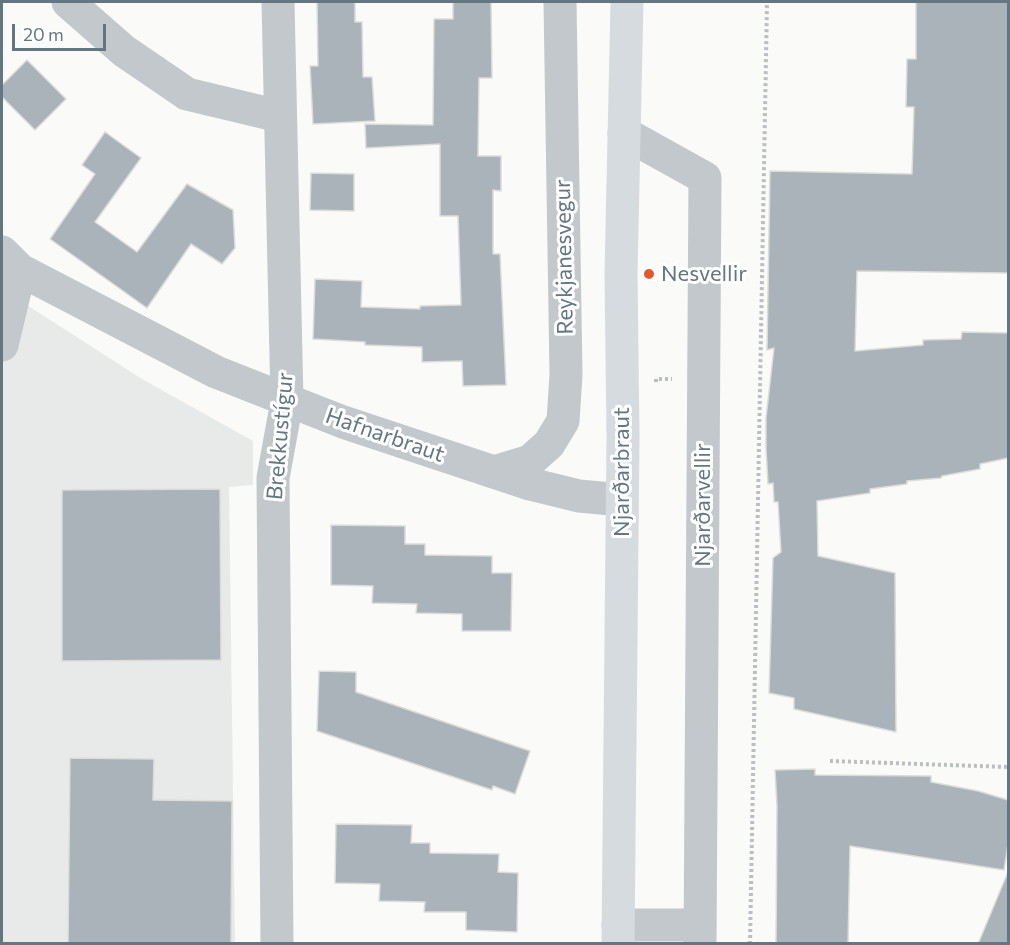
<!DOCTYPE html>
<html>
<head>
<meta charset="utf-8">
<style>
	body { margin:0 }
	#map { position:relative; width:1010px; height:945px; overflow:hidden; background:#fafaf8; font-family:Commissioner,sans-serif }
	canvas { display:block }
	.frame { position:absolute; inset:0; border:3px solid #657683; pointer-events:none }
	.scale { position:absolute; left:12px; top:24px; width:94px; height:27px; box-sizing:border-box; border:3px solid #657683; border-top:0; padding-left:8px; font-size:18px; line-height:21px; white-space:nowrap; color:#657683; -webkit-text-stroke:4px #fff; paint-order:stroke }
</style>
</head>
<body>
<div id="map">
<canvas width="1010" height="945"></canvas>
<div class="frame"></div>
<div class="scale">20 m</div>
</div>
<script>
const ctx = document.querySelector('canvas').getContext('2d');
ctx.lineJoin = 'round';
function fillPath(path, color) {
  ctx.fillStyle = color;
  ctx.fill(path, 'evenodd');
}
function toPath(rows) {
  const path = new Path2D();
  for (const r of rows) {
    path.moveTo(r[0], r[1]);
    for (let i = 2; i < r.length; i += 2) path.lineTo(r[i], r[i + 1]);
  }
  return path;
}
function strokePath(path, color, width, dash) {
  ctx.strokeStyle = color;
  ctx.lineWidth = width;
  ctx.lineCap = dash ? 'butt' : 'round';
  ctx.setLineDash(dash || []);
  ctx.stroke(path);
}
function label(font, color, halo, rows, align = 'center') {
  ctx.font = font + ' Commissioner,sans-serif';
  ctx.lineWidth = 6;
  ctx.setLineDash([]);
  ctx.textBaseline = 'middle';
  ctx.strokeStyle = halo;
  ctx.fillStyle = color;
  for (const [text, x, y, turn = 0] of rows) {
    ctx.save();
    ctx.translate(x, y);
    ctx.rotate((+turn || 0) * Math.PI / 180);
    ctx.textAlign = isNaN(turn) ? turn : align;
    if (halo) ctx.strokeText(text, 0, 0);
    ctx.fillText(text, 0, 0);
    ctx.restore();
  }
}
const built = toPath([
	[2,289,142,379,253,441,253,485,229,487,235,943,2,943]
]);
const building = toPath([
	[317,2,355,2,355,22,362,22,363,77,372,77,375,121,313,124,310,66,318,66,317,2],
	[453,2,491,2,492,78,479,78,478,156,501,156,501,191,493,190,493,254,500,254,506,385,463,386,462,361,422,362,422,347,365,345,365,342,313,339,315,279,362,281,361,307,420,309,420,306,461,305,458,216,440,216,440,144,366,148,365,124,433,125,434,19,453,19,453,2],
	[916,2,1008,2,1008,273,857,271,855,351,923,345,923,340,961,339,962,332,1008,333,1008,458,980,464,980,469,942,476,941,478,907,481,907,484,870,489,870,493,817,501,818,556,895,573,896,732,794,709,794,698,769,693,773,558,781,552,778,502,774,502,773,483,768,484,766,448,766,418,774,348,767,350,770,171,912,174,914,107,906,107,907,59,916,59,916,2],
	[27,60,66,99,35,130,2,97,2,85,27,60],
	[105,132,141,158,95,222,137,252,187,184,233,210,235,248,222,264,191,244,147,308,50,239,95,174,82,165,105,132],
	[311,173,354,174,354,211,310,210,311,173],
	[220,489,221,660,62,661,62,490,220,489],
	[331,525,405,526,405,544,425,544,425,555,492,556,492,573,512,573,511,631,462,631,462,614,416,613,417,604,372,603,373,586,331,585,331,525],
	[319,671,356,672,356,692,530,751,515,794,493,786,492,790,317,731,319,671],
	[70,758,154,759,153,800,232,801,231,944,68,944,70,758],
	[815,769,815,775,931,776,931,782,978,791,1008,800,1008,844,1004,870,850,846,848,944,776,944,777,806,775,770,815,769],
	[336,824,412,825,411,843,430,843,430,853,499,854,498,872,518,873,517,932,466,930,466,912,424,912,425,902,379,901,380,884,335,883,336,824],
	[1008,872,1008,944,978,944,1008,872]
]);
const path = toPath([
	[656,382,656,379,672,379],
	[830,761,1008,767],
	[750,944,767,2]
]);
const minor = toPath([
	[68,2,124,51,187,94,279,116],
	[624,133,705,178,700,944],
	[2,252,20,270,216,372,343,422,530,484,579,496,622,500],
	[2,345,20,270],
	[494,472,530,461,549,444,563,421,566,375,560,2],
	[618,925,700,925],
	[277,944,273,478,287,401,278,2]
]);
const major = toPath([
	[618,944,623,436,621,273,627,2]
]);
const markers = [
	[649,274,6,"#e4572e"]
];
const streetNames = [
	["Reykjanesvegur",564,257,-91],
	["Hafnarbraut",385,435,19],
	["Brekkustígur",280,436,-85],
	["Njarðarbraut",622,472,-90],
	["Njarðarvellir",703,505,-90]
];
const poiNames = [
	["Nesvellir",661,274]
];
fillPath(built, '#e8e9e9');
fillPath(building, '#aab3b9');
strokePath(building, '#dcdcda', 1.5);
strokePath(path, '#bbbfc2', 4, [3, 3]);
strokePath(minor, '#c3c8cc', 33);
strokePath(major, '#d6dbdf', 33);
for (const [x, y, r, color] of markers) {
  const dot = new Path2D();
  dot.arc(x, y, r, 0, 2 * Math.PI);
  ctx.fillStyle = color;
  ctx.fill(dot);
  strokePath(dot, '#fff', 2);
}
label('22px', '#657683', '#fff', streetNames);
label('22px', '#657683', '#fff', poiNames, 'left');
</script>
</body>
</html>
